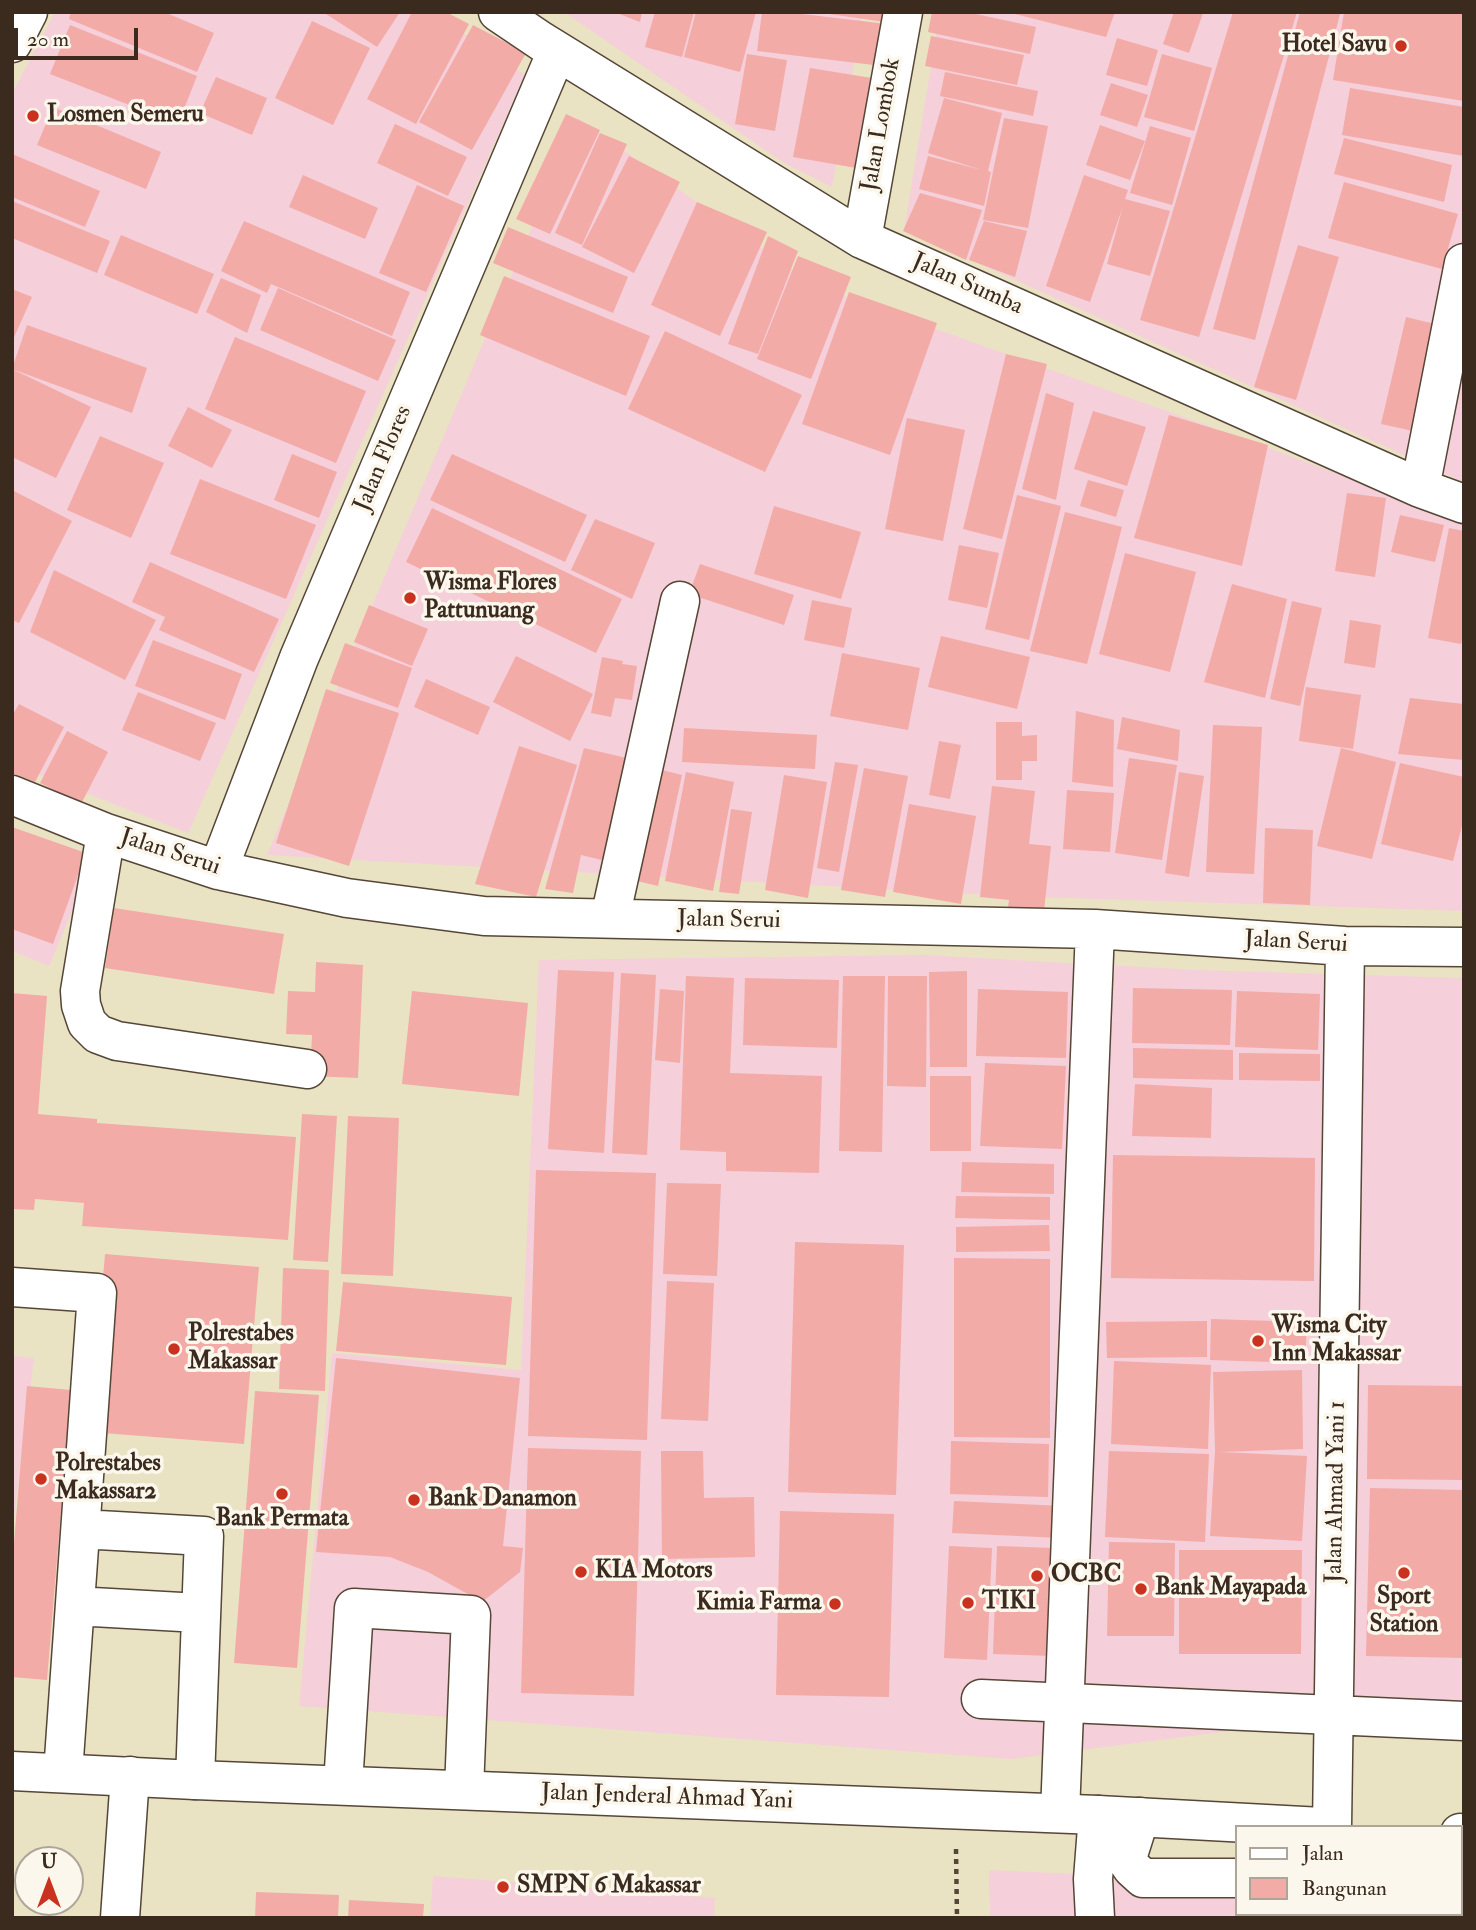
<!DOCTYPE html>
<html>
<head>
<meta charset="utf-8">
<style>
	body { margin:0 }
	#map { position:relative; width:1476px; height:1930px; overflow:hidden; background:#eae3c3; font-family:"IM FELL Double Pica",serif }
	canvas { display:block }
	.frame { position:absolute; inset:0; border:14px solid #3b2a1e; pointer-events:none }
	.legend { position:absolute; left:1235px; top:1825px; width:228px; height:91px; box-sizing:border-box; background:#fbf7ec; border:2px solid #aea59a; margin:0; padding:9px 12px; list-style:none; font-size:21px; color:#3b2a1e }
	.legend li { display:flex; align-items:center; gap:14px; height:35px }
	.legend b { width:35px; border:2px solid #aea59a }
	.north { position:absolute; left:14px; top:1846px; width:70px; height:70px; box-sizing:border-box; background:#fbf7ec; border:2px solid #aea59a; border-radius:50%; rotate:0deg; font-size:19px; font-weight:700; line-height:28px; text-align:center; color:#3b2a1e }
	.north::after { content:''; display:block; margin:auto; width:24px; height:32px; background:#c8321e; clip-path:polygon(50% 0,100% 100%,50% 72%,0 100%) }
	.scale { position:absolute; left:14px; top:28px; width:124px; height:32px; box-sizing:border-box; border:4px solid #3b2a1e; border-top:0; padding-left:9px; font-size:21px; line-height:24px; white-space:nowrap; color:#3b2a1e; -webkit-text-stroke:5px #fbf7ec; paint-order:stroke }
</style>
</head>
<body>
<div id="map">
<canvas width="1476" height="1930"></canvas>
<div class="frame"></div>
<ul class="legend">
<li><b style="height:9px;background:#fff"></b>Jalan</li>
<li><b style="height:19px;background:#f3aba8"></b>Bangunan</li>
</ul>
<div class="north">U</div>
<div class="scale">20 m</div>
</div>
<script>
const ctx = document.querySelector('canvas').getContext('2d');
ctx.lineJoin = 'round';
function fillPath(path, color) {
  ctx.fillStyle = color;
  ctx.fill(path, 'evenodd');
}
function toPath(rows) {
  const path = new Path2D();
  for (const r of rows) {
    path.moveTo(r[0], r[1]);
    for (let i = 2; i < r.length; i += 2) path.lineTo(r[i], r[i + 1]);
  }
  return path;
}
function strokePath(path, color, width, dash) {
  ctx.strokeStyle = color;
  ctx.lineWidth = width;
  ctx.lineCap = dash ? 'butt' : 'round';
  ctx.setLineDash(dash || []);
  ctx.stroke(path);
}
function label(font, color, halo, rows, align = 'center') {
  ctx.font = font + ' "IM FELL Double Pica",serif';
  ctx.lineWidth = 7;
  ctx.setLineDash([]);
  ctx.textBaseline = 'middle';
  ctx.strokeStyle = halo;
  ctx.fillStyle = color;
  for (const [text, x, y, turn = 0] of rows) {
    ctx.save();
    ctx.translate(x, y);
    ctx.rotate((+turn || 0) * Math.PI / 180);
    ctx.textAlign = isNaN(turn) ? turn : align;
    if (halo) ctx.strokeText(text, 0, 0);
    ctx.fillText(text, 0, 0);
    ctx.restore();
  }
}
const built = toPath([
	[55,12,432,12,525,75,188,833,12,764,12,94],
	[564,12,863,12,832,187,784,163],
	[940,12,1464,12,1464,482,904,230],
	[578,118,815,286,1203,424,1464,520,1464,911,1007,896,267,855],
	[12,831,91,866,49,966,12,951],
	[923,955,1197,970,1464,978,1464,1701,1011,1759,299,1706,332,1353,521,1370,539,960],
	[12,1356,34,1358,12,1533],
	[989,1870,1236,1881,1236,1914,1460,1914,1460,1892,1464,1892,1464,1918,990,1918],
	[433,1876,715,1898,714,1918,430,1918]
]);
const building = toPath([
	[71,12,164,12,214,33,197,72,69,19],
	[323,12,400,12,377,47],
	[412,12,446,12,469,24,416,124,367,99],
	[614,12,642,12,640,22],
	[655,12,694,12,682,57,645,47],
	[696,12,756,12,740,72,684,57],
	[762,12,785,12,887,24,882,66,757,51],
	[829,12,887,12,885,22,829,14],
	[932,12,967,12,1036,27,1030,54,928,32],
	[1007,12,1115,12,1106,37],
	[1174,12,1203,13,1189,53,1163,44],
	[1233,12,1297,12,1199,337,1140,320],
	[1300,12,1340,14,1255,340,1213,329],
	[1344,12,1464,12,1464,101,1333,80],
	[312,21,370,48,333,125,275,98],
	[70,25,197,76,178,124,50,74],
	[473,25,526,53,472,150,419,122],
	[931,36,1024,55,1017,85,925,66],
	[1117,38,1158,50,1147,86,1106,75],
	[747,54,787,60,775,131,735,124],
	[1162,54,1212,68,1194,131,1144,117],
	[810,68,878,79,862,169,793,157],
	[945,72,1038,91,1033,116,940,96],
	[216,77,267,98,252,135,200,113],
	[1111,83,1148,95,1137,127,1100,115],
	[1350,88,1464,107,1464,156,1342,135],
	[944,98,1002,113,988,171,991,172,984,206,919,189,928,156,982,170,928,153],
	[53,107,161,152,146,189,37,145],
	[566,114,600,130,550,234,516,219],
	[1004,118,1048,126,1028,228,983,220],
	[395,124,467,157,448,196,377,163],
	[1100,125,1145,141,1130,180,1086,165],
	[1150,126,1191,138,1172,205,1130,193],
	[600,133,627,144,582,245,555,233],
	[1344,138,1452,165,1444,202,1334,174],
	[12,154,100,191,85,227,12,197],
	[629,156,680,182,634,273,582,247],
	[303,175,378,208,365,239,289,207],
	[1084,175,1128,190,1125,199,1170,211,1150,276,1107,264,1123,206,1090,302,1046,286],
	[1344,182,1458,214,1442,269,1328,238],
	[417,185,464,206,426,292,379,273],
	[920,193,982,210,966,260,903,231],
	[12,201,110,241,97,273,12,238],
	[697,202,767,232,720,336,651,305],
	[244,221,410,292,392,336,271,284,267,293,221,271],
	[984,221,1027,231,1015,277,969,260],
	[508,227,628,277,613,313,493,263],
	[121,235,214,274,197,314,104,275],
	[768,236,798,251,758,354,728,344],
	[1298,245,1339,257,1296,400,1254,387],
	[798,256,851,277,811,379,757,359],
	[504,276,650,336,626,396,480,335],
	[221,278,261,295,247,333,206,312],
	[278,288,396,340,378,381,260,330],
	[12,289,32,297,12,342],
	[849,292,937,323,890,455,802,424],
	[1406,317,1443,326,1418,432,1381,424],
	[27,325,147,368,132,413,12,369],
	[665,331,802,395,765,472,628,409],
	[235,337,366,391,336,463,205,409],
	[1006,354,1047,364,1002,539,963,529],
	[12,369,91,407,56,478,12,457],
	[1046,393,1074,403,1056,500,1022,489],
	[188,407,232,430,212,468,168,446],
	[1093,411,1146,427,1127,486,1074,469],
	[1169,415,1268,445,1242,566,1134,538],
	[907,418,965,430,943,541,885,529],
	[100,436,164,463,131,538,67,510],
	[292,454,337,472,319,518,274,500],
	[452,454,587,515,565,562,430,500],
	[200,479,316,525,286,599,170,554],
	[1088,480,1124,490,1116,517,1080,506],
	[12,490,72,521,19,623,12,620],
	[1347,493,1386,498,1375,577,1335,571],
	[1017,495,1061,506,1029,640,985,629],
	[774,506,861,532,841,599,754,574],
	[432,508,622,599,596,653,406,562],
	[1065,512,1122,527,1087,664,1030,651],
	[1400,515,1444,525,1435,562,1391,552],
	[595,519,655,543,632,599,571,570],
	[1449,528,1464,531,1464,632,1461,644,1428,638],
	[959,545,999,553,987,608,948,600],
	[1125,553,1196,572,1170,672,1099,654],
	[150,562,279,619,254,672,159,630,165,617,132,602],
	[700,564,794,595,784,625,689,594],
	[54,570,156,620,125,680,30,632],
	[1232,584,1287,599,1265,698,1204,682],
	[812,600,852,608,844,648,804,640],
	[1292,601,1322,608,1300,706,1270,699],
	[369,605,428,629,412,666,354,642],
	[1350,620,1381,625,1375,668,1344,663],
	[941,636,1030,657,1017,709,928,687],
	[153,640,242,674,225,720,135,686],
	[345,643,412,668,398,708,330,683],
	[842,653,920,668,908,730,830,716],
	[516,656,593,694,570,741,493,702],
	[602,657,623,661,622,664,637,666,632,700,615,698,611,717,591,713],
	[426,679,490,707,478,735,414,707],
	[1306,687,1361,695,1353,749,1299,741],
	[326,689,399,713,349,866,276,843],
	[138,692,216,723,200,761,122,730],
	[1410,698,1464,704,1464,760,1398,754],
	[19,704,64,727,35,782,12,773,12,716],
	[1076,711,1114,720,1113,787,1072,782],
	[1122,717,1180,730,1178,761,1117,749],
	[996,722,1022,722,1022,736,1037,735,1037,761,1022,761,1022,780,996,780],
	[1213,725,1262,727,1254,874,1206,872],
	[684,728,817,735,815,769,682,762],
	[67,731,108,752,81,804,40,783],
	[939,741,961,745,950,799,929,795],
	[519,746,577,765,536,897,475,884],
	[584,748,639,761,614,863,581,855,573,893,545,889],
	[1341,748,1396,762,1372,859,1317,846],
	[1129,758,1177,765,1162,860,1115,853],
	[835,762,858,765,839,872,817,868],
	[1400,763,1464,777,1464,818,1453,861,1381,844],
	[864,768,908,776,885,897,841,890],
	[658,769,682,775,658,886,633,880],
	[686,772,734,782,713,891,665,881],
	[1179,772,1204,776,1189,877,1165,873],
	[784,775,827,782,808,898,765,890],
	[992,786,1035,791,1029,844,1051,846,1044,911,1008,907,1009,900,980,897],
	[1067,790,1114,793,1110,852,1063,849],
	[909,804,976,816,961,904,893,892],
	[731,809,752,812,739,894,719,892],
	[12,827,86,853,53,944,12,929],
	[1265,828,1313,830,1310,905,1263,903],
	[114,908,284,934,274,994,105,968],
	[316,962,363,965,358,1078,310,1076,312,1035,286,1034,288,991,315,992],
	[558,970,614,972,604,1153,548,1149],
	[967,971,967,1067,930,1067,929,972],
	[621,973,656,975,647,1155,612,1153],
	[686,976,734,978,730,1073,822,1076,819,1173,726,1171,726,1152,680,1150],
	[843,976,885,976,882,1152,839,1151],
	[888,976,927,976,926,1087,887,1086],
	[745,978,839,980,837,1048,743,1045],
	[1133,988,1232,990,1230,1045,1132,1043],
	[660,989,684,991,680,1063,655,1060],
	[978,989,1068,992,1066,1058,976,1056],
	[412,991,528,1003,519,1096,402,1084],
	[1237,991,1320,994,1318,1050,1235,1047],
	[12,993,47,996,38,1114,97,1119,97,1123,296,1137,288,1240,82,1226,84,1203,35,1199,34,1210,12,1209],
	[1133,1048,1233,1050,1233,1080,1133,1078],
	[1239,1053,1320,1054,1320,1081,1239,1080],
	[985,1063,1066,1066,1062,1149,980,1146],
	[930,1076,971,1076,971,1151,930,1151],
	[1135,1084,1212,1088,1211,1138,1132,1136],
	[302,1114,337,1116,328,1262,293,1260],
	[348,1116,399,1118,393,1276,341,1274],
	[1113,1155,1315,1158,1314,1281,1111,1278],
	[962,1162,1054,1164,1054,1194,961,1192],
	[536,1170,656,1173,647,1440,528,1436],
	[667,1183,721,1184,717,1276,663,1274],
	[956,1196,1050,1197,1050,1220,955,1218],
	[1049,1225,1050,1251,956,1252,956,1227],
	[795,1242,904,1245,896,1495,788,1492],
	[105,1254,259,1267,244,1444,90,1432],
	[954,1258,1050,1259,1050,1438,954,1437],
	[283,1268,329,1270,325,1391,279,1389],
	[667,1281,714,1283,708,1421,661,1419],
	[343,1282,512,1297,506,1365,336,1351],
	[1211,1319,1307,1322,1305,1363,1210,1360],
	[1207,1321,1207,1357,1107,1358,1106,1322],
	[336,1358,520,1378,503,1546,523,1548,520,1572,482,1602,428,1572,390,1557,316,1552],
	[1114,1361,1211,1365,1208,1449,1111,1444],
	[1302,1370,1303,1449,1220,1452,1307,1456,1302,1541,1210,1536,1215,1451,1213,1372],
	[1368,1385,1464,1386,1464,1480,1367,1479],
	[27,1386,71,1390,47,1680,12,1677,12,1567],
	[255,1391,319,1395,297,1668,234,1663],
	[951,1441,1049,1444,1048,1497,950,1494],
	[528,1448,641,1451,634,1696,521,1693],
	[661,1451,703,1451,704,1498,754,1497,755,1557,662,1559],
	[1109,1451,1209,1454,1205,1542,1105,1537],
	[1370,1488,1464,1490,1464,1658,1366,1656],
	[954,1501,1063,1506,1061,1538,952,1533],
	[780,1511,894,1514,889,1697,776,1695],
	[1109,1542,1175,1543,1174,1636,1107,1636],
	[949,1546,992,1548,987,1660,944,1658],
	[997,1546,1055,1548,1052,1656,993,1654],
	[1179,1550,1302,1550,1301,1654,1179,1654],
	[256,1892,339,1895,338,1918,255,1918],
	[349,1900,424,1904,423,1918,348,1918]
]);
const path = toPath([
	[956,1849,957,1918]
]);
const minor = toPath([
	[498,12,541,41,862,239,1420,488,1464,504],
	[12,43,28,12],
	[862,239,903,12],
	[1420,488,1464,263],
	[12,795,106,833,218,870,347,898,484,916,1095,929,1345,946,1464,947],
	[106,833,80,991,81,1005,87,1023,98,1034,117,1041,307,1069],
	[218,870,299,658,557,51],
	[610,918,680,601],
	[12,1287,97,1293,63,1773],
	[81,1529,204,1536,195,1780],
	[75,1606,199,1613],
	[981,1699,1464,1721],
	[343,1785,354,1608,471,1615,464,1790],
	[1060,1813,1095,929],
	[1140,1817,1128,1855,1128,1862,1132,1868,1143,1878,1236,1878],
	[1332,1827,1345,946],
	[120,1918,130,1776],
	[1095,1918,1093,1879,1098,1815]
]);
const highway = toPath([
	[12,1771,195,1780,1098,1815,1322,1827],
	[1460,1833,1464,1834]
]);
const markers = [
	[1401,46,7,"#c8321e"],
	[33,116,7,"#c8321e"],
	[410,598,7,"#c8321e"],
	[1258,1341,7,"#c8321e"],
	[174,1349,7,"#c8321e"],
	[41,1479,7,"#c8321e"],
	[282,1494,7,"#c8321e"],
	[414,1500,7,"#c8321e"],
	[581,1572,7,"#c8321e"],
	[1404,1573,7,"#c8321e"],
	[1037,1576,7,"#c8321e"],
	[1141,1589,7,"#c8321e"],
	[968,1603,7,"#c8321e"],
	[835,1604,7,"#c8321e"],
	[503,1887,7,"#c8321e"]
];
const poiNames = [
	["Hotel Savu",1387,46,"right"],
	["Losmen Semeru",47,116],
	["Wisma Flores",424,584],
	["Pattunuang",424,612],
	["Wisma City",1272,1327],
	["Inn Makassar",1272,1355],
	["Polrestabes",188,1335],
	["Makassar",188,1363],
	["Polrestabes",55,1465],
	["Makassar2",55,1493],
	["Bank Danamon",428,1500],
	["Bank Permata",282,1520,"center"],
	["KIA Motors",595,1572],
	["OCBC",1051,1576],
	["Bank Mayapada",1155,1589],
	["Sport",1404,1598,"center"],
	["Station",1404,1626,"center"],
	["TIKI",982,1603],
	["Kimia Farma",821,1604,"right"],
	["SMPN 6 Makassar",517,1887]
];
const streetNames = [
	["Jalan Lombok",882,125,-80],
	["Jalan Sumba",967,285,24],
	["Jalan Flores",384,459,-67],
	["Jalan Serui",170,853,18],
	["Jalan Serui",729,921,1],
	["Jalan Serui",1296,943,3],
	["Jalan Ahmad Yani 1",1337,1492,-89],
	["Jalan Jenderal Ahmad Yani",667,1798,2]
];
fillPath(built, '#f5cfd9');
fillPath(building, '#f3aba8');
strokePath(minor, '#554637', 41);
strokePath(highway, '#554637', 41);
strokePath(path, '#554637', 4.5, [5, 5]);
strokePath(minor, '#fff', 38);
strokePath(highway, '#fff', 38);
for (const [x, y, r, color] of markers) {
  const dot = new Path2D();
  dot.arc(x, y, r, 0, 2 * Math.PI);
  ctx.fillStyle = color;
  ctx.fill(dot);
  strokePath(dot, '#fbf7ec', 2.5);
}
label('bold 24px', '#3b2a1e', '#fbf7ec', poiNames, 'left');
label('24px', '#3b2a1e', '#fbf7ec', streetNames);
</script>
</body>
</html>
